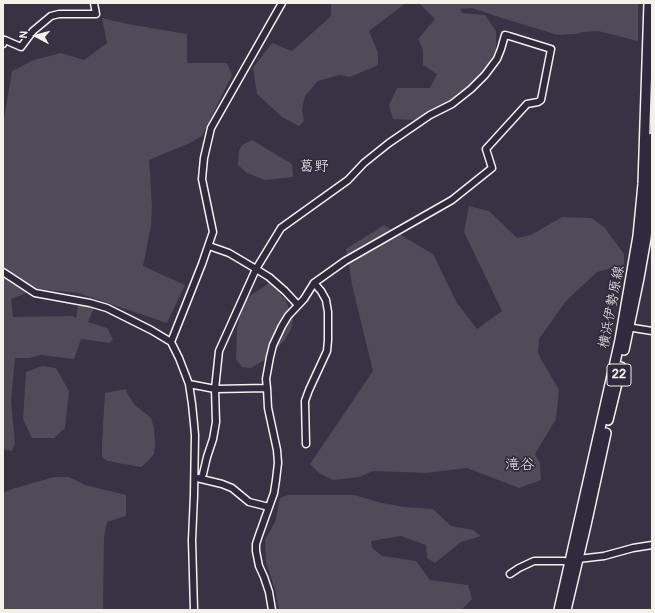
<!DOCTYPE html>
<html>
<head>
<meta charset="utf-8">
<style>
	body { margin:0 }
	#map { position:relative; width:655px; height:613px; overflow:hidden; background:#373244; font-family:Pangolin,sans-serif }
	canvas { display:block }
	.frame { position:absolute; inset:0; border:4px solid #f4f1e8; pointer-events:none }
	.north { position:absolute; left:16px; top:16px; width:40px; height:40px; -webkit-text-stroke:3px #2f2a3d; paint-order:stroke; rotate:276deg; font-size:11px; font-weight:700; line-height:16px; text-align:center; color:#f4f1e8 }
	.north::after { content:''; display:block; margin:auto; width:14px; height:18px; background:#f4f1e8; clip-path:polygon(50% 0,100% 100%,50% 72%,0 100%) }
</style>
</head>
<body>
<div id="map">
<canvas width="655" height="613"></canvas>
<div class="frame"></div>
<div class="north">N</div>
</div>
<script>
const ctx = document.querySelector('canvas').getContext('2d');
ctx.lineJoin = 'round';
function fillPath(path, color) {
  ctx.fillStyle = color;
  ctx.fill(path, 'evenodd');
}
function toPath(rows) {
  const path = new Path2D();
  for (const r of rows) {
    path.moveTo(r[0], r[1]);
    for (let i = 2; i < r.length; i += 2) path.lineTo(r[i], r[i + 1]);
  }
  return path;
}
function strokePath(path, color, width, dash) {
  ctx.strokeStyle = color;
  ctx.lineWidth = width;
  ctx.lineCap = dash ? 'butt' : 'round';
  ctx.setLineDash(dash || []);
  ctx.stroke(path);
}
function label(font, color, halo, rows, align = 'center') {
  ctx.font = font + ' Pangolin,"Klee One",sans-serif';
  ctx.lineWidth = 3.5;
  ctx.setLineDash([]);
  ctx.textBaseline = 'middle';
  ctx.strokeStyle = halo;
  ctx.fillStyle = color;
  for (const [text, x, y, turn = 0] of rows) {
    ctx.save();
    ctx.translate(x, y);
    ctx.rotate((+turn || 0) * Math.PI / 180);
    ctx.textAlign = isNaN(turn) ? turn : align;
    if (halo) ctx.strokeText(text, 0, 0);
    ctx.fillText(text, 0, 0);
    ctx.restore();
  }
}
const green = toPath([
	[330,3,406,3,369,31,378,53,378,65,350,77,340,75,318,81,305,96,302,110,304,121,299,126,282,117,257,94,253,68,272,43,292,51,331,16,331,5],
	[419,3,638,3,638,41,598,31,584,32,576,34,558,35,502,18,472,8,460,9,462,13,485,15,496,31,496,48,483,78,462,95,435,108,416,120,393,119,389,105,397,88,430,88,437,74,423,65,423,50,418,39,435,19],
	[102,18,128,24,187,34,187,63,227,63,232,75,202,136,190,143,149,160,152,206,151,226,143,266,185,285,167,323,78,293,37,289,11,299,13,317,73,316,76,318,78,305,86,304,94,308,88,322,107,328,113,339,110,343,81,339,74,359,41,355,29,358,15,358,11,402,15,443,12,451,3,449,3,125,12,71,34,60,61,53,84,60,107,43],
	[252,140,292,164,293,177,265,180,247,173,238,165,239,151,242,145],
	[469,206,489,211,517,238,531,235,562,217,591,218,604,227,624,254,624,265,597,272,566,301,539,339,538,352,541,359,559,390,556,419,535,454,540,463,541,480,519,488,467,468,426,473,373,471,359,477,333,480,319,473,310,464,373,371,352,285,346,249,384,225,433,254,457,303,477,329,502,311,464,232],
	[269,283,285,299,293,319,291,329,284,341,268,358,251,368,242,367,236,359,237,329,242,308,247,298],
	[42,366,56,368,69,391,65,428,54,438,32,438,23,419,26,372],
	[126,389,128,395,135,405,151,418,154,428,155,443,154,454,148,461,141,467,107,461,102,457,102,443,105,393],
	[54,477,69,477,85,485,126,495,126,516,107,522,104,537,103,610,3,610,3,493,12,489],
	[288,495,354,495,382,503,405,507,433,509,451,526,473,530,481,536,461,542,435,563,427,558,426,545,401,536,371,541,372,548,382,556,416,561,430,580,468,585,472,599,461,610,279,610,275,589,266,563,265,540,275,522,280,498]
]);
const street = toPath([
	[3,44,5,40,21,47,33,31,51,16,59,14,96,14,94,3],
	[209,246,229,253,256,269,269,277,285,291,298,305],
	[3,272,35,293,90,303,107,308,151,330,171,342],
	[627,327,652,331],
	[189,384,215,389,267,388],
	[306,444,305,401,309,390,327,351,328,340,328,312,326,300,321,291,314,283],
	[197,478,222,484,232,488,249,502,269,507],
	[201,479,203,474,207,457,213,439,216,422,215,389,219,351,256,269,281,228,348,180,364,163,389,143,430,115,452,104,471,89,485,75,497,59,501,49,505,35,509,36,551,49,541,100,538,102,527,104,486,149,492,168,452,200,345,261,314,283,304,299,288,316,282,326,273,345,270,357,266,379,267,388,268,408,277,450,278,463,276,480,274,493,259,535,256,544,256,551,259,566,264,577,269,592,272,610],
	[578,559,604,556,633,548,652,545],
	[510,574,519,568,534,561,563,561,570,562],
	[194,610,192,540,194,495,195,435,194,424,192,404,189,384,179,358,171,342,202,264,213,232,202,179,204,158,211,128,282,3]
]);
const primary = toPath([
	[624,350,639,278,646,238,651,188,652,138],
	[608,420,621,367],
	[559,610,620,340,638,236,643,184,649,3],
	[566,610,586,525,606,433]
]);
const shields = [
	[619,375,24]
];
const shieldNames = [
	["22",619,375]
];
const streetNames = [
	["横浜伊勢原線",612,307,-79]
];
const neighbourhoodNames = [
	["葛野",314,167],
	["滝谷",520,465]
];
fillPath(green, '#504b59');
strokePath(street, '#f4f1e8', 9);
strokePath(primary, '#f4f1e8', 12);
strokePath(street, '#2f2a3d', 6);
strokePath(primary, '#2f2a3d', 9);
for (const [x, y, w] of shields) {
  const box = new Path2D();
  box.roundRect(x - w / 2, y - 11, w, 22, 3);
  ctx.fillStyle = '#2f2a3d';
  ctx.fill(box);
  strokePath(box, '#f4f1e8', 1);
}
label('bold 13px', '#f4f1e8', null, shieldNames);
label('14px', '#f4f1e8', '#2f2a3d', streetNames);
label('15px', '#f4f1e8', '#2f2a3d', neighbourhoodNames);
</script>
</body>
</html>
